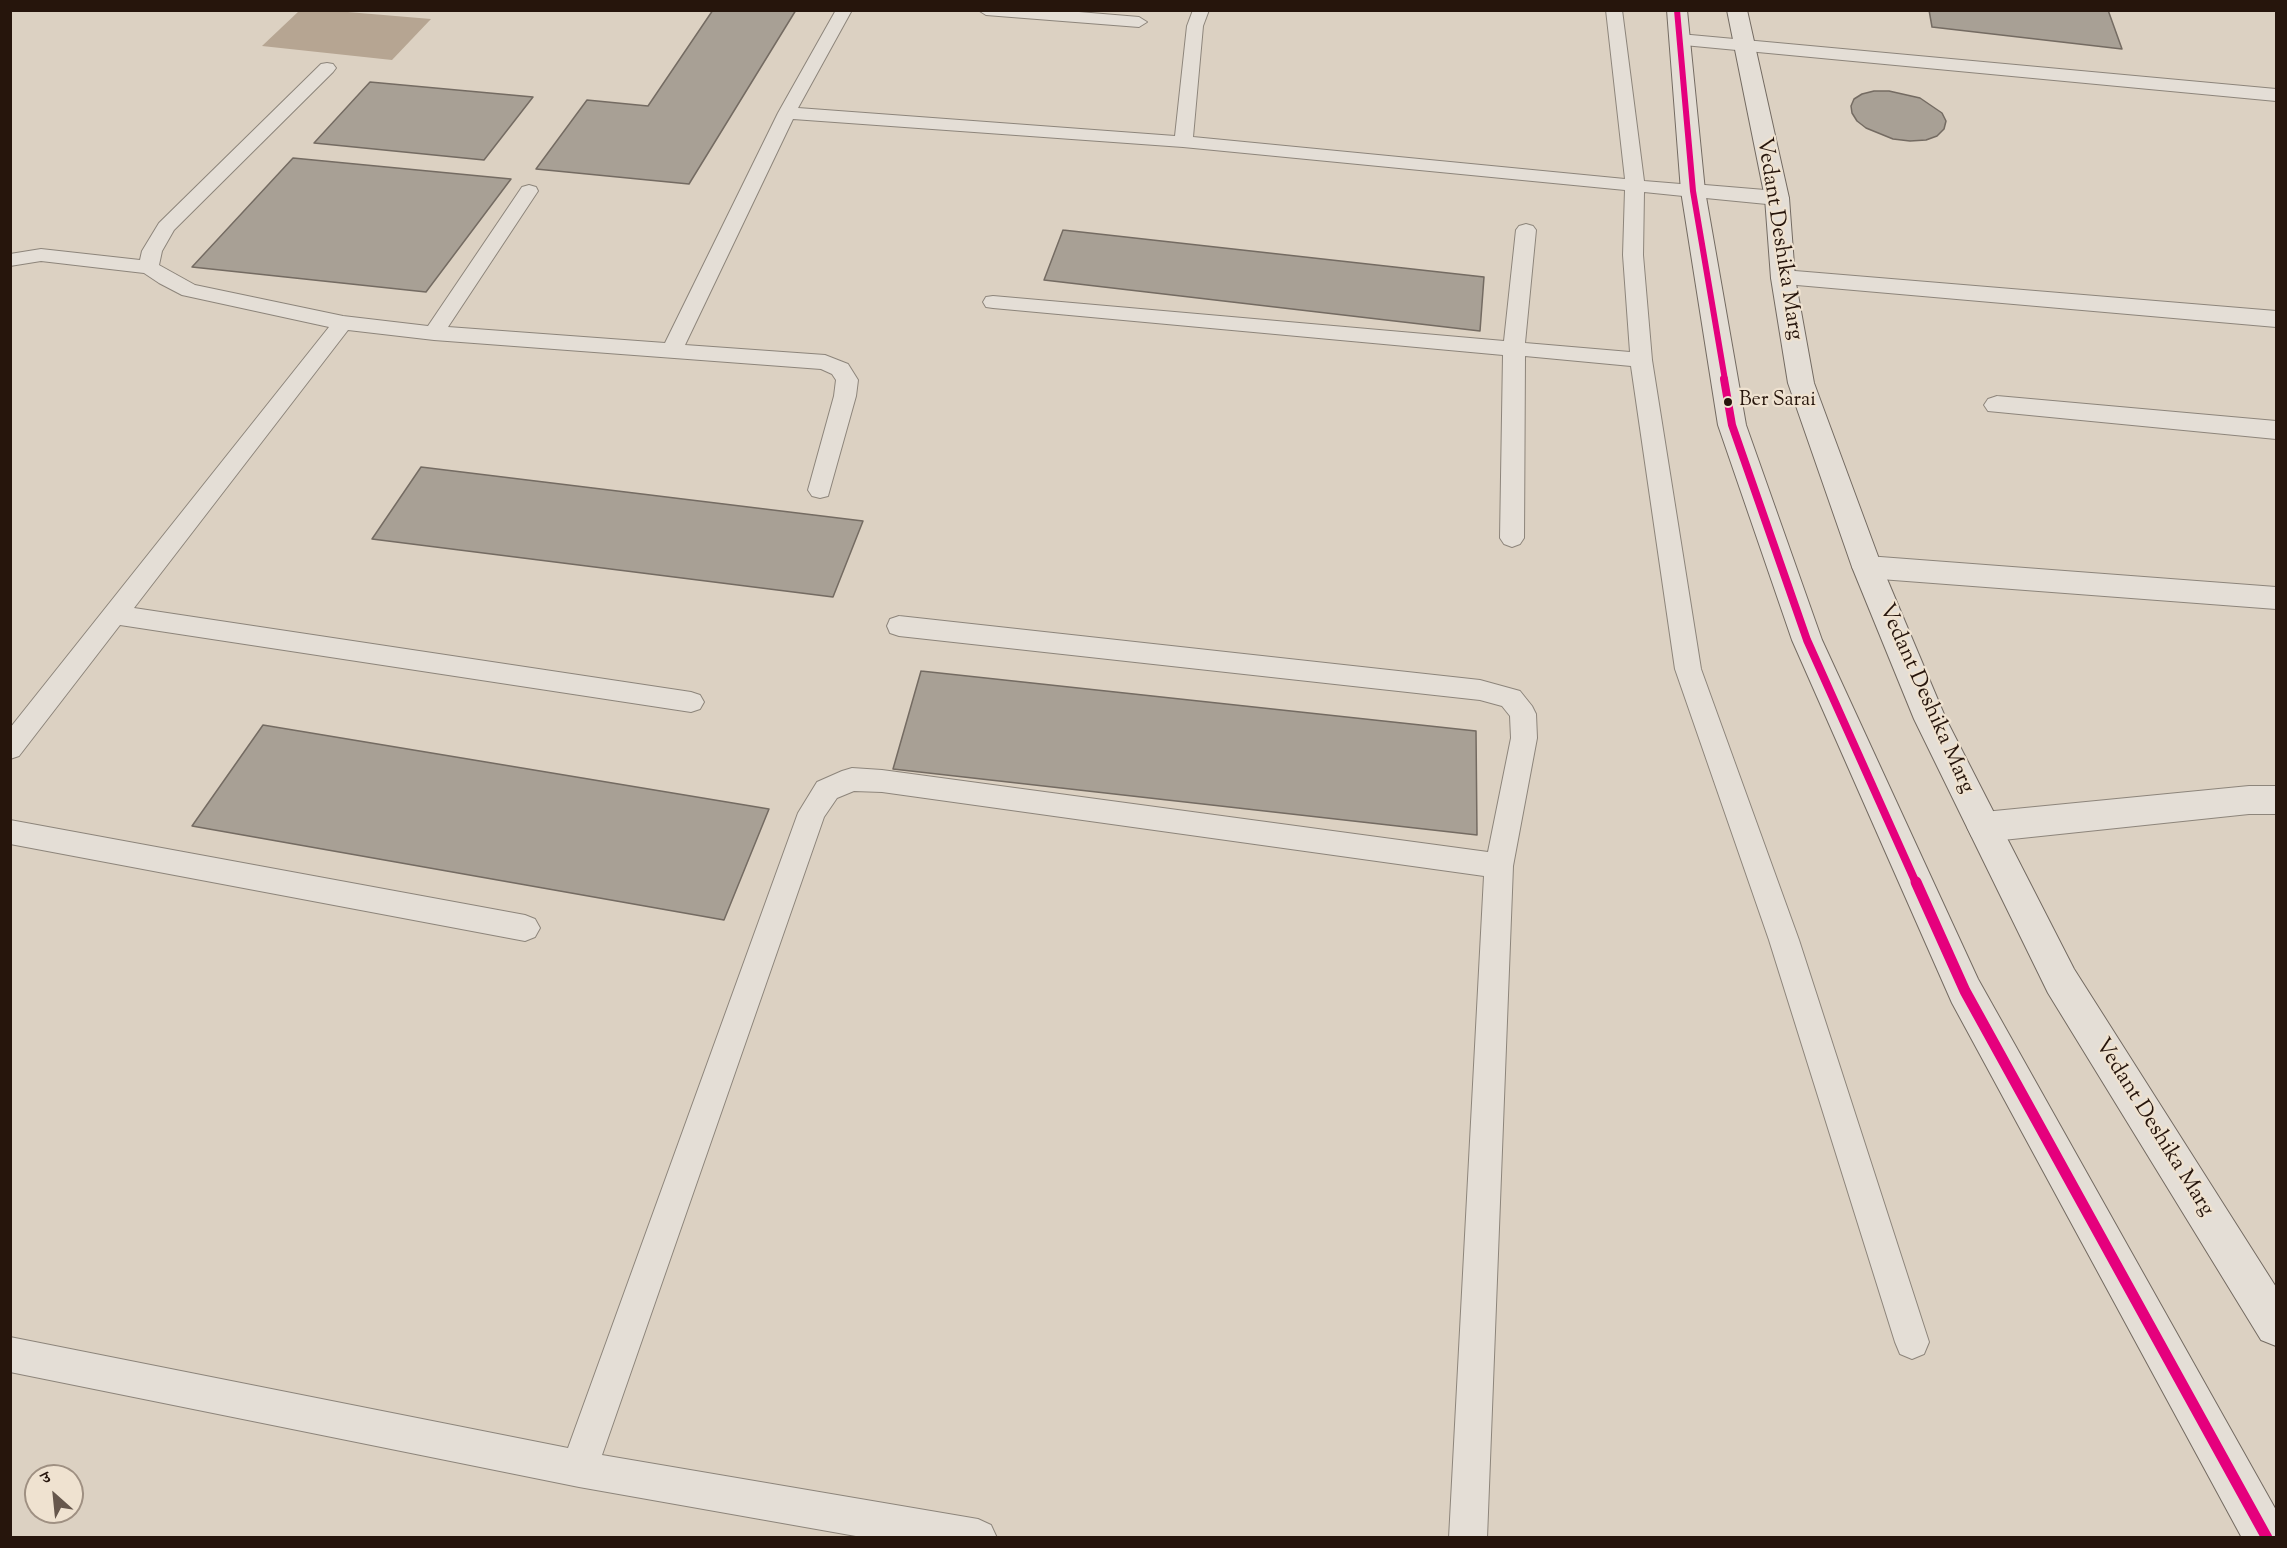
<!DOCTYPE html>
<html>
<head>
<meta charset="utf-8">
<style>
	body { margin:0 }
	#map { position:relative; width:2287px; height:1548px; overflow:hidden; background:#dcd1c2; font-family:"Sorts Mill Goudy","Noto Serif Devanagari",serif }
	canvas { display:block }
	.frame { position:absolute; inset:0; border:12px solid #26150c; pointer-events:none }
	.north { position:absolute; left:24px; top:1464px; width:60px; height:60px; box-sizing:border-box; background:#efe2d0; border:2px solid #9f9082; border-radius:50%; rotate:333deg; font-size:16px; font-weight:700; line-height:24px; text-align:center; color:#26150c }
	.north::after { content:''; display:block; margin:auto; width:21px; height:27px; background:#66574c; clip-path:polygon(50% 0,100% 100%,50% 72%,0 100%) }
</style>
</head>
<body>
<div id="map">
<canvas width="2287" height="1548"></canvas>
<div class="frame"></div>
<div class="north">उ</div>
</div>
<script>
const ctx = document.querySelector('canvas').getContext('2d');
ctx.lineJoin = 'round';
function fillPath(path, color) {
  ctx.fillStyle = color;
  ctx.fill(path, 'evenodd');
}
function toPath(rows) {
  const path = new Path2D();
  for (const r of rows) {
    path.moveTo(r[0], r[1]);
    for (let i = 2; i < r.length; i += 2) path.lineTo(r[i], r[i + 1]);
  }
  return path;
}
function strokePath(path, color, width, dash) {
  ctx.strokeStyle = color;
  ctx.lineWidth = width;
  ctx.lineCap = dash ? 'butt' : 'round';
  ctx.setLineDash(dash || []);
  ctx.stroke(path);
}
function label(font, color, halo, rows, align = 'center') {
  ctx.font = font + ' "Sorts Mill Goudy",serif';
  ctx.lineWidth = 4.5;
  ctx.setLineDash([]);
  ctx.textBaseline = 'middle';
  ctx.strokeStyle = halo;
  ctx.fillStyle = color;
  for (const [text, x, y, turn = 0] of rows) {
    ctx.save();
    ctx.translate(x, y);
    ctx.rotate((+turn || 0) * Math.PI / 180);
    ctx.textAlign = isNaN(turn) ? turn : align;
    if (halo) ctx.strokeText(text, 0, 0);
    ctx.fillText(text, 0, 0);
    ctx.restore();
  }
}
const water = toPath([
	[299,11,336,11,431,19,392,60,262,46]
]);
const building = toPath([
	[713,10,796,10,689,184,536,169,587,100,648,106,713,10],
	[1929,10,2108,10,2122,49,1932,27,1929,10],
	[370,82,533,97,484,160,314,143,370,82],
	[1874,91,1889,91,1920,98,1942,113,1946,121,1944,129,1937,136,1926,140,1910,141,1893,139,1866,128,1857,121,1852,113,1851,106,1854,99,1862,94,1874,91],
	[293,158,511,179,426,292,192,267,293,158],
	[1063,230,1484,277,1480,331,1044,280,1063,230],
	[421,467,863,521,833,597,372,539,421,467],
	[921,671,1476,731,1477,835,893,769,921,671],
	[263,725,769,809,724,920,192,826,263,725]
]);
const service = toPath([
	[836,10,852,10,798,108,1175,136,1187,26,1193,10,1209,10,1203,26,1193,137,1625,179,1606,10,1622,10,1644,181,1693,185,1700,187,1702,191,1700,195,1693,197,1644,192,1643,255,1652,360,1701,669,1799,940,1929,1342,1924,1354,1912,1359,1900,1354,1895,1342,1769,940,1675,669,1631,366,1525,356,1524,538,1520,544,1512,547,1504,544,1500,538,1503,355,993,308,986,307,983,302,986,297,993,296,1504,341,1516,230,1519,226,1526,224,1533,226,1536,230,1525,343,1630,352,1623,255,1625,190,1183,147,793,119,685,345,825,355,848,364,858,380,856,396,828,496,820,498,812,496,808,490,834,396,836,380,832,374,821,369,434,340,348,330,134,608,691,692,700,695,704,702,700,709,691,712,120,625,19,756,10,759,10,728,329,327,182,295,159,283,144,273,41,261,10,266,10,254,41,249,140,260,142,251,159,223,321,64,327,63,333,64,336,68,333,72,174,230,162,251,159,265,195,285,343,316,428,326,522,187,529,185,536,187,538,191,448,327,665,343,778,113,836,10],
	[978,10,1055,10,1139,17,1147,22,1139,27,986,15,978,10],
	[899,616,1480,680,1520,691,1532,706,1536,714,1537,738,1513,866,1487,1538,1449,1538,1484,876,882,792,854,791,837,798,824,817,602,1455,978,1519,991,1525,997,1538,867,1538,579,1487,10,1372,10,1337,568,1448,798,813,817,782,842,771,852,768,882,770,1488,852,1511,738,1510,716,1502,706,1480,700,899,636,890,633,887,626,890,619,899,616],
	[10,820,525,915,535,919,540,928,535,937,525,941,10,844,10,820]
]);
const minor = toPath([
	[1680,34,2276,89,2276,101,1673,44,1670,40,1673,36,1680,34],
	[1693,184,1777,191,1785,193,1789,198,1785,203,1777,205,1685,196,1681,191,1685,186,1693,184],
	[1783,270,2276,311,2276,327,1774,283,1771,278,1774,273,1783,270],
	[1997,396,2276,421,2276,439,1988,411,1984,405,1988,399,1997,396],
	[1867,556,2276,587,2276,609,1867,578,1857,575,1852,567,1857,559,1867,556],
	[2249,786,2276,786,2276,814,2249,814,1984,842,1972,837,1967,827,1972,817,1984,812,2249,786]
]);
const secondary = toPath([
	[1667,10,1687,10,1705,191,1746,425,1822,640,1978,979,2276,1510,2276,1538,2242,1538,1952,1003,1792,640,1718,425,1681,191,1667,10],
	[1727,10,1747,10,1789,198,1795,278,1814,383,1882,567,1946,719,2074,969,2276,1287,2276,1346,2261,1340,2048,993,1914,719,1852,567,1788,383,1771,278,1765,198,1727,10]
]);
const bus1Far2 = toPath([
	[1677,10,1693,191,1725,380]
]);
const bus1Far1 = toPath([
	[1724,379,1732,425,1807,640,1916,883]
]);
const bus1 = toPath([
	[1916,882,1965,991,2267,1538]
]);
const markers = [
	[1728,402,5,"#26150c"]
];
const busNames = [
	["Ber Sarai",1739,402]
];
const streetNames = [
	["Vedant Deshika Marg",1778,239,81],
	["Vedant Deshika Marg",1925,699,66],
	["Vedant Deshika Marg",2153,1128,58]
];
fillPath(water, '#b6a592');
fillPath(building, '#a8a095');
strokePath(building, '#746b62', 1.5);
strokePath(service, '#8d857b', 2);
strokePath(minor, '#8d857b', 2);
strokePath(secondary, '#746b62', 2);
fillPath(service, '#e4ded6');
fillPath(minor, '#e4ded6');
fillPath(secondary, '#e4ded6');
strokePath(bus1Far2, '#e5007d', 6);
strokePath(bus1Far1, '#e5007d', 8);
strokePath(bus1, '#e5007d', 11);
for (const [x, y, r, color] of markers) {
  const dot = new Path2D();
  dot.arc(x, y, r, 0, 2 * Math.PI);
  ctx.fillStyle = color;
  ctx.fill(dot);
  strokePath(dot, '#efe2d0', 2);
}
label('20px', '#26150c', '#efe2d0', busNames, 'left');
label('22px', '#26150c', '#efe2d0', streetNames);
</script>
</body>
</html>
